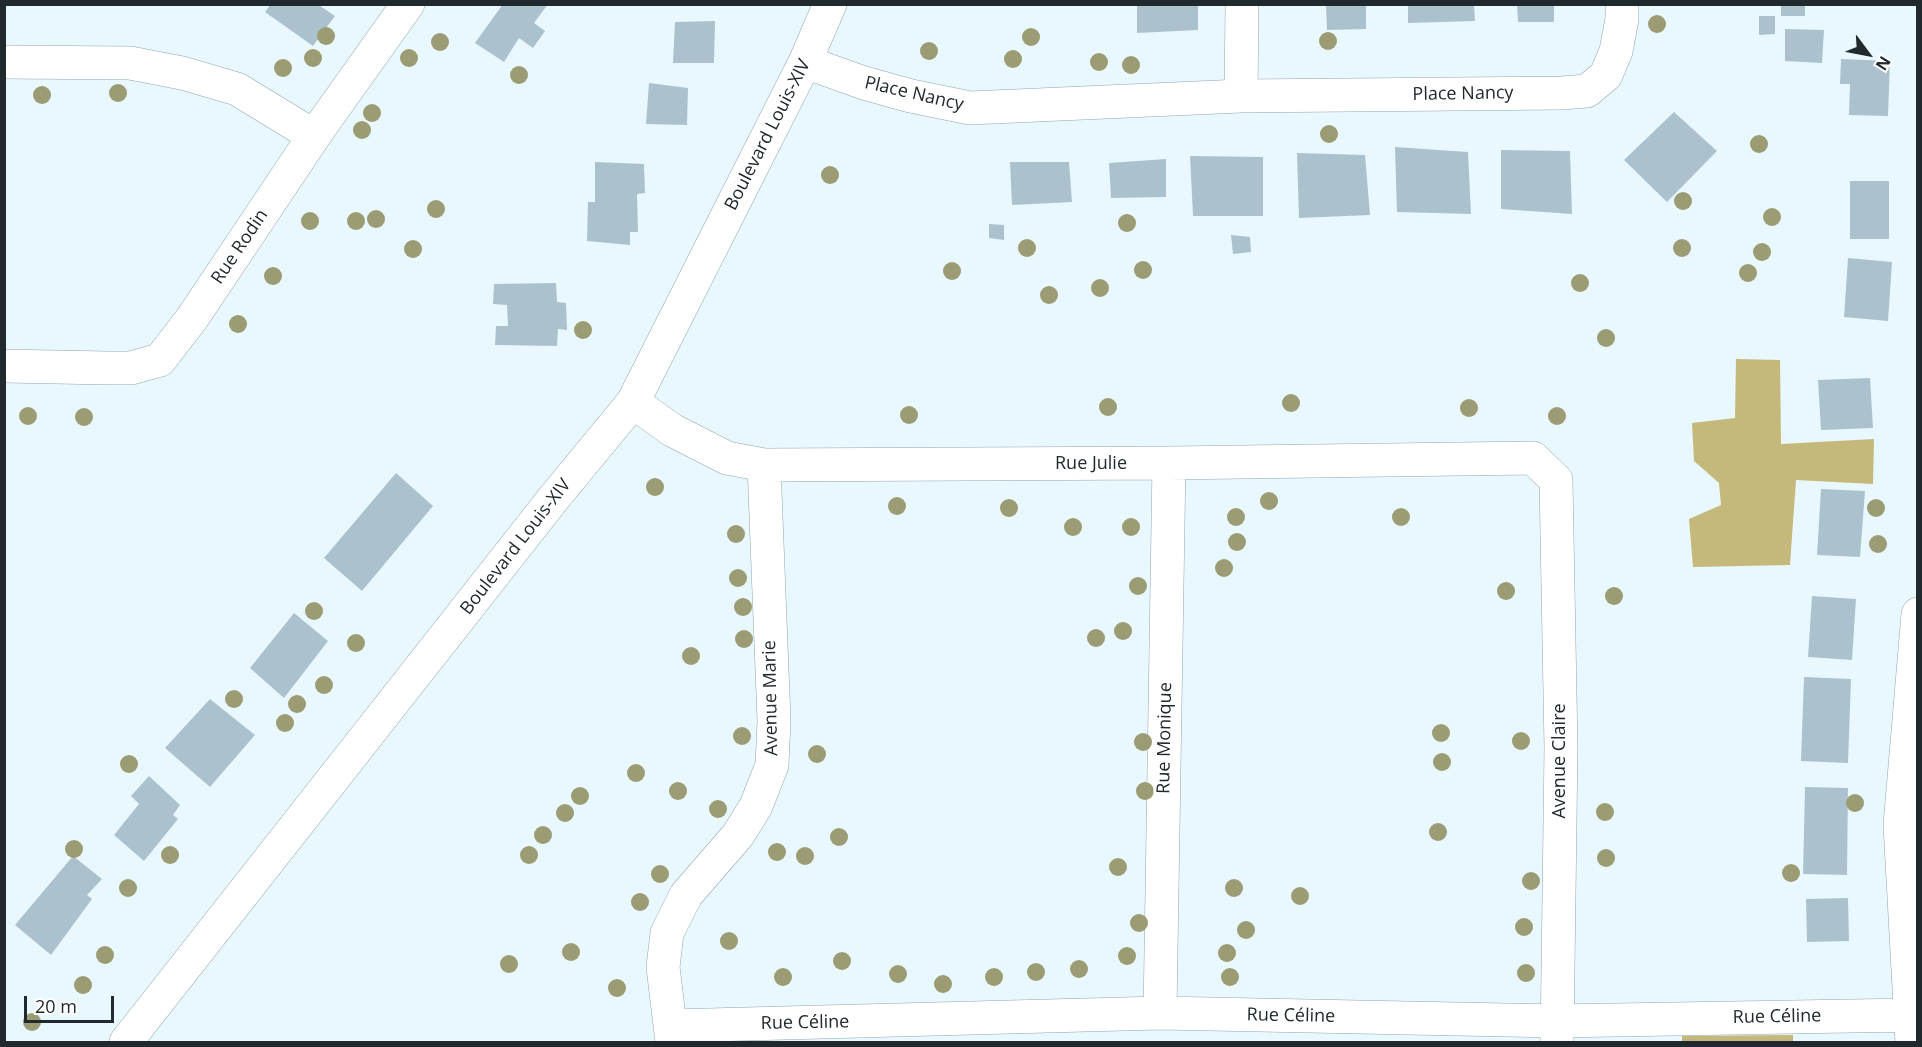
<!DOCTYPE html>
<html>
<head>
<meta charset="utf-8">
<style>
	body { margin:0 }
	#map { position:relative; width:1922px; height:1047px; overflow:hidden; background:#e9f8ff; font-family:"Open Sans",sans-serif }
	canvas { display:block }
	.frame { position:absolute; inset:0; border:6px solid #20292d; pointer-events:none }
	.north { position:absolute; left:1838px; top:24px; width:60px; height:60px; -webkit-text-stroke:4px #fff; paint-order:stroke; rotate:122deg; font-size:16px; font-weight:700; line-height:24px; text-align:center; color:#20292d }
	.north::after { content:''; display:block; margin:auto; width:21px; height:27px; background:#20292d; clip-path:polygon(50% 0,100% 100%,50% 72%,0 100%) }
	.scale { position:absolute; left:24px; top:996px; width:90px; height:27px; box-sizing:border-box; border:3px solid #20292d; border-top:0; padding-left:8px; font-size:18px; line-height:21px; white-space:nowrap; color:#20292d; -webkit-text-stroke:4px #fff; paint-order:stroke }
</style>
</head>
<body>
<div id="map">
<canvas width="1922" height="1047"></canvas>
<div class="frame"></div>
<div class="north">N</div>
<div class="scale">20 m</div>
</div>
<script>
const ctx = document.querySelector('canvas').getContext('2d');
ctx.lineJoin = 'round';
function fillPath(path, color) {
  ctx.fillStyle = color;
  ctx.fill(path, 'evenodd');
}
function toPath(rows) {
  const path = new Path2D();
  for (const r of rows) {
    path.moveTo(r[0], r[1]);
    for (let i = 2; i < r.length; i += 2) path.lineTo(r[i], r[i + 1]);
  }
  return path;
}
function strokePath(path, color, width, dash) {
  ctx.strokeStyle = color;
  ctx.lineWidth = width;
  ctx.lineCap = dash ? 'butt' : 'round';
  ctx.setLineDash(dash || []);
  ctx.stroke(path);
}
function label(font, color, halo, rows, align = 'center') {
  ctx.font = font + ' "Open Sans",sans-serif';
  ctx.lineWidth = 6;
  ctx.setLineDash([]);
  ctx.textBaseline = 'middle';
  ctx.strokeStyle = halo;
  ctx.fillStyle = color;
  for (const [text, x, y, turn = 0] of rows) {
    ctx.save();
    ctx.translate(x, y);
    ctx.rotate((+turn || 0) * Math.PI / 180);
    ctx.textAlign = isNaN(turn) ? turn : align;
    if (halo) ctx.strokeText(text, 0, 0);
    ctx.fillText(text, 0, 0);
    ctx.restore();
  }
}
const forest = toPath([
	[1736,359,1780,360,1781,444,1874,439,1873,484,1796,480,1790,565,1693,567,1689,519,1721,505,1719,483,1694,461,1692,423,1735,418],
	[1793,1035,1793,1042,1682,1042,1682,1036]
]);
const building = toPath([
	[271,4,317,4,335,16,313,46,265,12],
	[503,4,548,4,534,23,545,31,533,48,519,38,504,62,475,43],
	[1137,4,1198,4,1198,30,1137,33],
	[1326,4,1366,4,1366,29,1327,30],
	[1408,4,1474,4,1475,21,1408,23],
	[1517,4,1554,4,1554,22,1518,22],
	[1781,4,1805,4,1805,16,1781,16],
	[1759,16,1775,16,1775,34,1759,35],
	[715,21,714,63,673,63,675,22],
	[1785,29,1824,30,1822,63,1785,61],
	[1841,59,1890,61,1888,116,1849,115,1850,84,1840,84],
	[649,83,688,88,687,125,646,124],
	[1674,112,1717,151,1667,202,1624,160],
	[1395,147,1468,152,1471,214,1397,212],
	[1501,150,1570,151,1572,214,1501,209],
	[1297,153,1365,155,1370,215,1299,218],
	[1190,156,1263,157,1263,216,1193,216],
	[1166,159,1166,197,1111,198,1109,163],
	[595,162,644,164,645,193,637,194,638,232,630,232,630,245,587,241,588,202,595,202],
	[1010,162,1069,162,1072,202,1012,205],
	[1850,181,1889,181,1889,239,1850,239],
	[989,224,1004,225,1004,240,989,238],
	[1231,235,1250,237,1251,252,1233,254],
	[1848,258,1892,262,1888,321,1844,317],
	[556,283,557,302,566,303,567,330,558,329,557,346,495,345,496,326,508,326,507,305,493,304,494,284],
	[1870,378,1873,428,1821,430,1818,380],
	[396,473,433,506,362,591,324,558],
	[1821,489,1865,491,1860,557,1817,555],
	[1812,596,1856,599,1852,660,1808,657],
	[294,613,328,641,284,698,250,668],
	[1804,677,1851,679,1848,763,1801,761],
	[210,699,255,735,210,787,165,748],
	[149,776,180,805,173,815,178,819,144,861,114,835,139,804,131,796],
	[1805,787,1848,788,1847,875,1803,874],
	[73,856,102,879,87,895,92,899,51,955,15,925],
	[1848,898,1849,941,1807,942,1806,899]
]);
const minor = toPath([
	[4,62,130,63,182,73,237,89,314,136],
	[805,62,864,83,911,96,970,108,1241,96,1562,93,1587,91,1606,75,1616,51,1622,19,1622,4],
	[1241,96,1242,4],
	[4,366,108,368,131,368,160,360,193,317,314,136,408,4],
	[633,402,672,430,727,458,764,465,1169,463,1533,458,1556,480,1561,748,1557,1042],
	[1160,1013,1169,463],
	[671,1026,1160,1013,1557,1021,1910,1015],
	[672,1042,663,967,667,933,686,895,738,835,756,806,772,765,774,721,764,465],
	[1912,1042,1900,825,1918,614]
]);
const major = toPath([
	[126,1042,553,499,633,402,805,62,830,4]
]);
const trees = [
	[1657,24],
	[326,36],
	[1031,37],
	[1328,41],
	[440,42],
	[929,51],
	[313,58],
	[409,58],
	[1013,59],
	[1099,62],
	[1131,65],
	[283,68],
	[519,75],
	[118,93],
	[42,95],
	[372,113],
	[362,130],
	[1329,134],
	[1759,144],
	[830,175],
	[1683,201],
	[436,209],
	[1772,217],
	[376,219],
	[310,221],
	[356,221],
	[1127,223],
	[1027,248],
	[1682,248],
	[413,249],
	[1762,252],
	[1143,270],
	[952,271],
	[1748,273],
	[273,276],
	[1580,283],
	[1100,288],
	[1049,295],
	[238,324],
	[583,330],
	[1606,338],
	[1291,403],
	[1108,407],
	[1469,408],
	[909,415],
	[28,416],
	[1557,416],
	[84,417],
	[655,487],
	[1269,501],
	[897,506],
	[1009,508],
	[1876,508],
	[1236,517],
	[1401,517],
	[1073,527],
	[1131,527],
	[736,534],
	[1237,542],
	[1878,544],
	[1224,568],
	[738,578],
	[1138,586],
	[1506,591],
	[1614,596],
	[743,607],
	[314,611],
	[1123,631],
	[1096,638],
	[744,639],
	[356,643],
	[691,656],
	[324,685],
	[234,699],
	[297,704],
	[285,723],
	[1441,733],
	[742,736],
	[1521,741],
	[1143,742],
	[817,754],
	[1442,762],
	[129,764],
	[636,773],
	[678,791],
	[1145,791],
	[580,796],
	[1855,803],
	[718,809],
	[1605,812],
	[565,813],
	[1438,832],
	[543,835],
	[839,837],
	[74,849],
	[777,852],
	[170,855],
	[529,855],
	[805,856],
	[1606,858],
	[1118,867],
	[1791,873],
	[660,874],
	[1531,881],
	[128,888],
	[1234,888],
	[1300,896],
	[640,902],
	[1139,923],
	[1524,927],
	[1246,930],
	[729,941],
	[571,952],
	[1227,953],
	[105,955],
	[1127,956],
	[842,961],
	[509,964],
	[1079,969],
	[1036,972],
	[1526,973],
	[898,974],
	[783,977],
	[994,977],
	[1230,977],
	[943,984],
	[83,985],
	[617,988],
	[32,1022]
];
const streetNames = [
	["Place Nancy",914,94,13],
	["Place Nancy",1463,94,-1],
	["Boulevard Louis-XIV",768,135,-63],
	["Rue Rodin",240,247,-56],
	["Rue Julie",1091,464],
	["Boulevard Louis-XIV",516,547,-52],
	["Avenue Marie",771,698,-91],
	["Rue Monique",1165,738,-89],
	["Avenue Claire",1560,761,-90],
	["Rue Céline",1291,1016,1],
	["Rue Céline",1777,1017,-1],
	["Rue Céline",805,1023,-1]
];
fillPath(forest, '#c4b97a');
fillPath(building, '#abc2ce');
strokePath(minor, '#8fa5b0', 34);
strokePath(major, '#8fa5b0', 34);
strokePath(minor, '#fff', 33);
strokePath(major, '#fff', 33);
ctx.fillStyle = '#9b9c73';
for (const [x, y] of trees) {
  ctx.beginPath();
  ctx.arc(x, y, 9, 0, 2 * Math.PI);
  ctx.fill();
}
label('18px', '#20292d', '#fff', streetNames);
</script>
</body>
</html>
